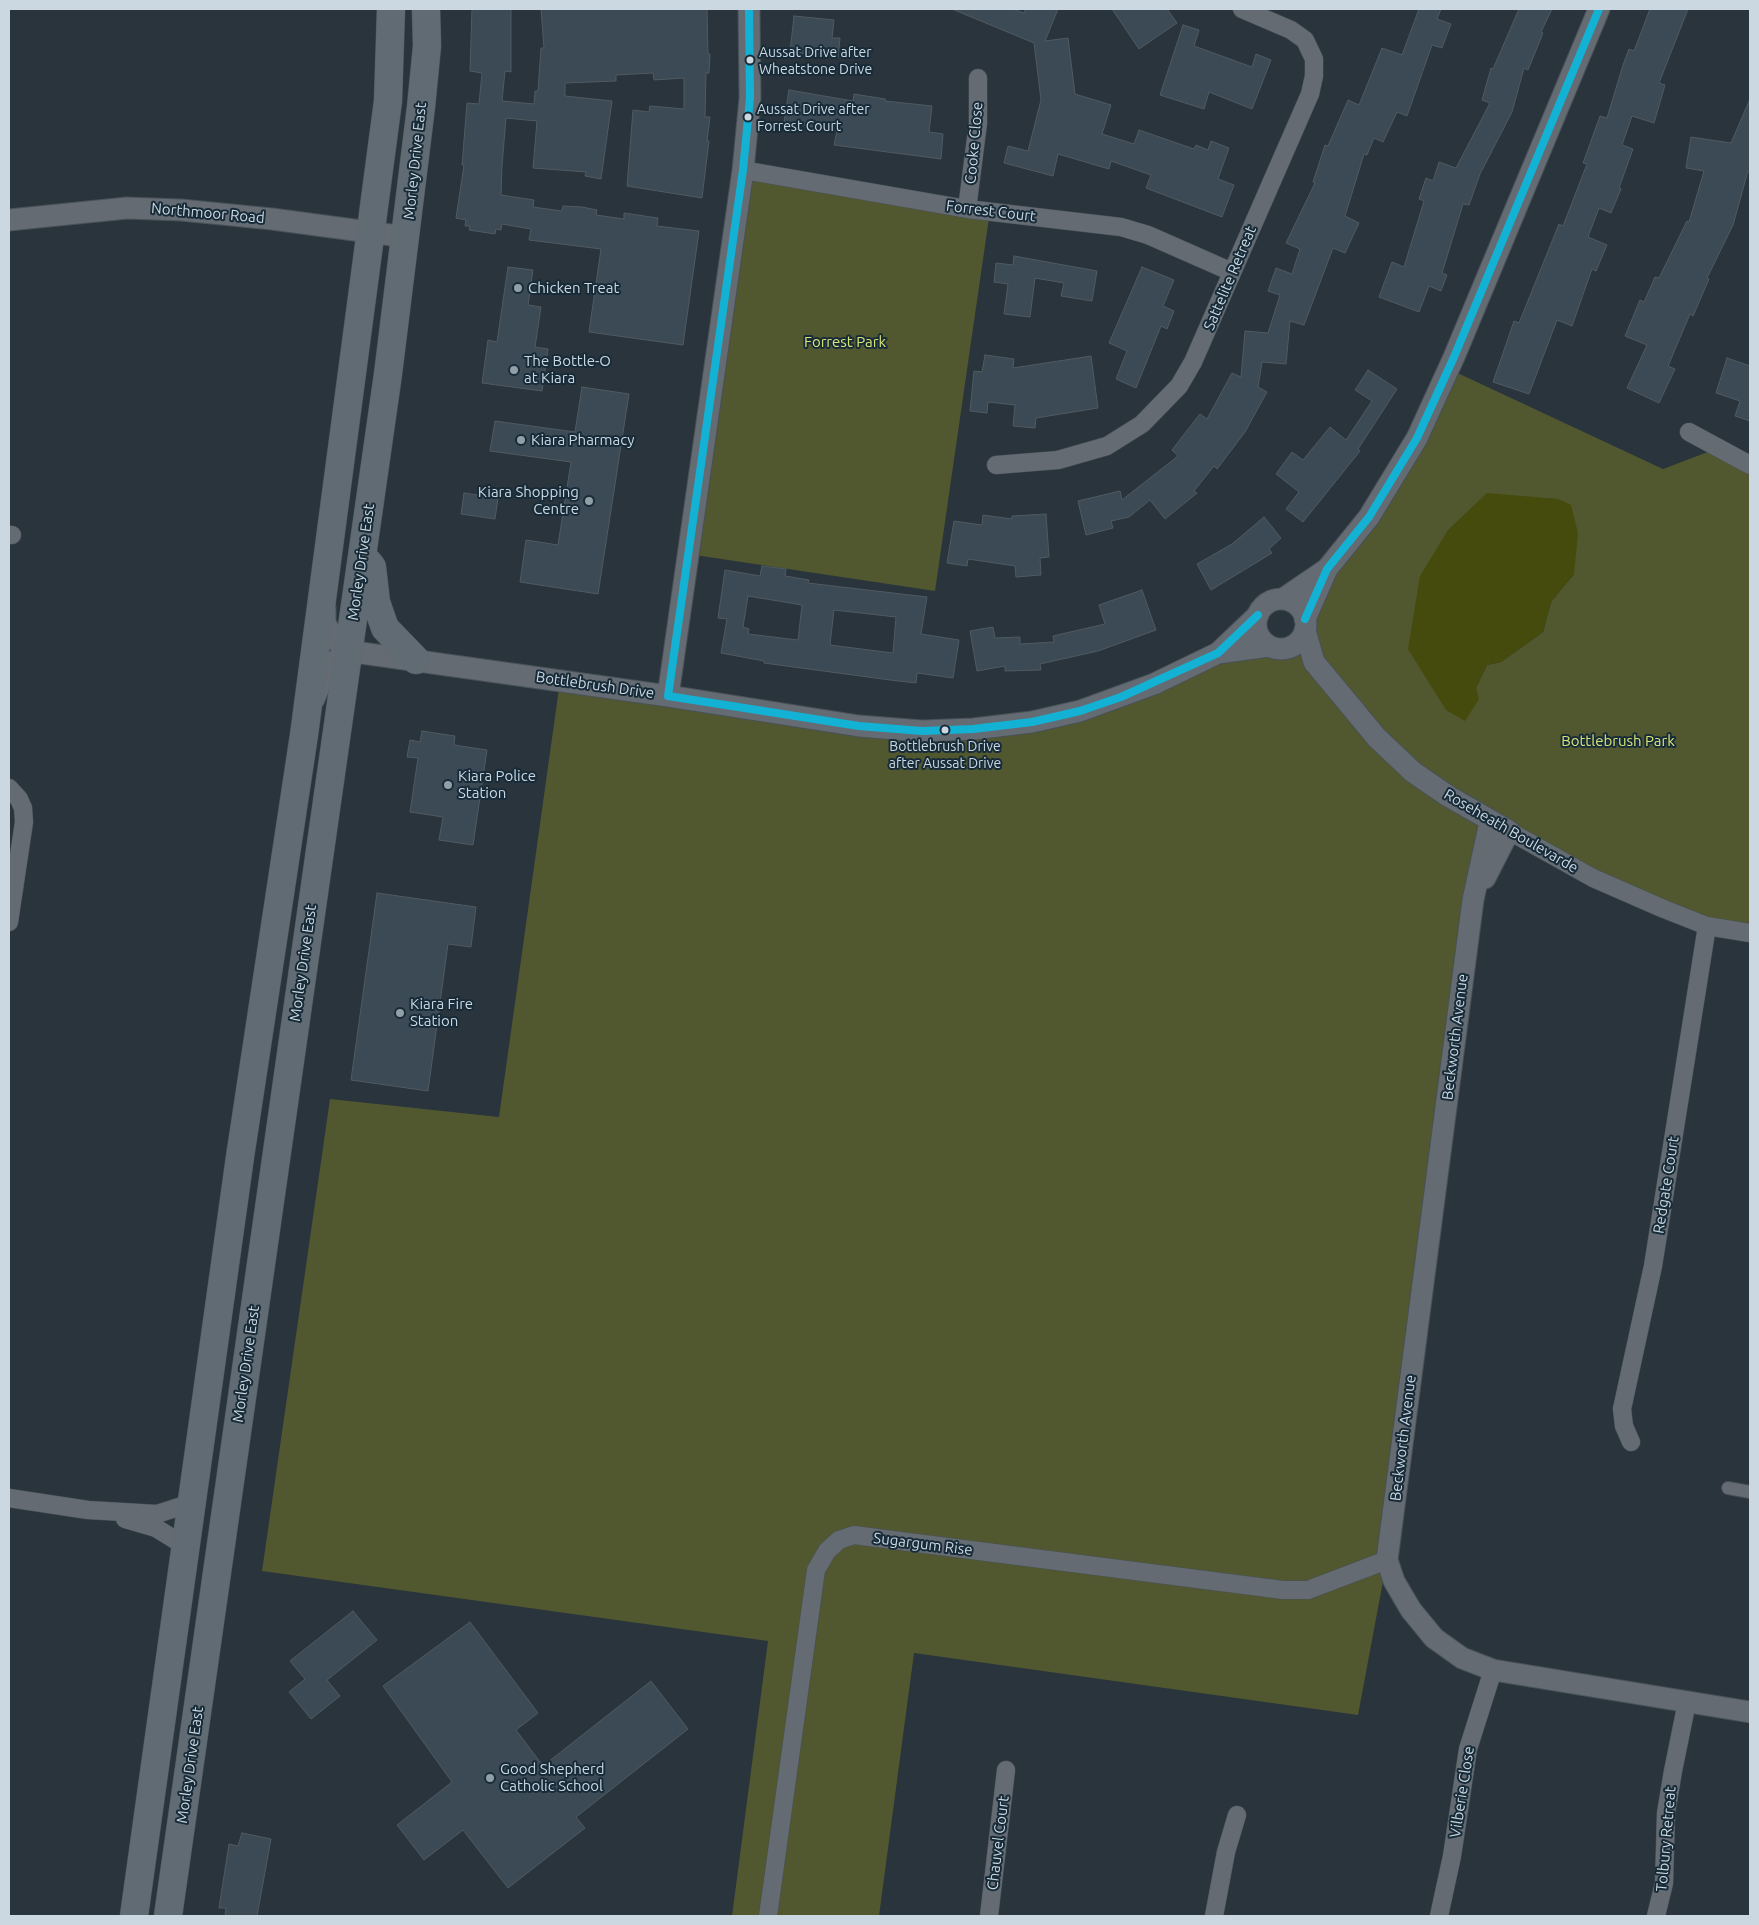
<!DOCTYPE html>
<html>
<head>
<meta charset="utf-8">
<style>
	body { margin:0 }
	#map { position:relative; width:1759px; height:1925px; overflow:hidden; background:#29343c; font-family:Ubuntu,sans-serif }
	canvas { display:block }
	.frame { position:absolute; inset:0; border:10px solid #ccd8e1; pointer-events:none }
</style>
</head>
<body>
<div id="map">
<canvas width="1759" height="1925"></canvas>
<div class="frame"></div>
</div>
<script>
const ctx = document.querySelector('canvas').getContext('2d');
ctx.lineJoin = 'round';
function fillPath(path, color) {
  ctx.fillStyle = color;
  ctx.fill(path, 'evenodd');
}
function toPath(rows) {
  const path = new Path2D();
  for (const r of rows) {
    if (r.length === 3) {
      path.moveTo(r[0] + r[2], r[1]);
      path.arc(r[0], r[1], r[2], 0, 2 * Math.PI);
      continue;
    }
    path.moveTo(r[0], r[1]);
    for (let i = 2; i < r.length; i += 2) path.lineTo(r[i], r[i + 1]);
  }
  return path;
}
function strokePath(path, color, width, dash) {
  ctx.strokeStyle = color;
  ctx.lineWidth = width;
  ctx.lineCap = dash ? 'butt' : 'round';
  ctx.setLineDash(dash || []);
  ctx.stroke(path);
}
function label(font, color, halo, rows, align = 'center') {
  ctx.font = font + ' Ubuntu,sans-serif';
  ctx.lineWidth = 4;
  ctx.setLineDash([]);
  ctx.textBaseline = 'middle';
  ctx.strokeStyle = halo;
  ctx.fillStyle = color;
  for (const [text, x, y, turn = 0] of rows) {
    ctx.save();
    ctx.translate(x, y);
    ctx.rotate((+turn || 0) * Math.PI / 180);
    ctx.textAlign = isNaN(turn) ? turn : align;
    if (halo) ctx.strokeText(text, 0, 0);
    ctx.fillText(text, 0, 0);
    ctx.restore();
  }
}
const green = toPath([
	[743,170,990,211,935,591,688,554],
	[1449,369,1663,469,1718,448,1750,465,1750,933,1707,926,1490,822,1387,1560,1358,1715,914,1653,879,1916,732,1916,768,1641,262,1571,330,1099,499,1117,560,681,859,726,1032,722,1219,653,1285,648,1314,662,1303,619],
	[1531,498,1558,499,1574,574,1551,602,1543,632,1501,662,1487,665,1476,688]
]);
const water = toPath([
	[1487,493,1558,499,1571,505,1578,533,1574,574,1551,602,1543,632,1501,662,1487,665,1476,688,1479,699,1465,721,1446,710,1408,649,1420,576,1448,530]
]);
const building = toPath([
	[472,9,511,9,511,72,505,71,502,101,534,104,535,91,538,91,541,48,544,48,541,9,707,9,708,54,710,54,709,73,706,73,705,117,710,117,707,141,709,141,702,198,627,186,633,110,649,112,650,106,684,109,684,78,654,80,653,73,616,75,616,81,565,83,565,96,612,101,601,179,585,176,586,172,533,168,537,121,506,118,502,166,501,195,534,200,533,207,562,211,563,206,582,207,597,210,596,215,624,219,624,213,658,218,657,226,699,231,683,345,589,332,601,249,529,240,531,229,502,224,501,230,496,229,495,234,469,230,470,226,465,226,466,220,456,218,464,165,462,165,467,103,479,104,482,73,470,71,472,9],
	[952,9,1013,9,1024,13,1026,9,1058,9,1045,41,1068,38,1075,94,1111,105,1102,134,1134,144,1139,130,1194,149,1196,145,1208,150,1211,141,1229,148,1218,179,1234,185,1222,217,1146,188,1151,175,1111,161,1109,169,1058,154,1053,176,1004,163,1008,146,1028,151,1041,100,1034,43,952,9],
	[1112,9,1167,9,1177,23,1139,49,1112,9],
	[1419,9,1441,9,1437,19,1451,24,1442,48,1432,45,1407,116,1397,112,1383,142,1374,138,1367,155,1364,154,1345,216,1359,223,1345,253,1333,248,1304,325,1290,321,1286,364,1262,362,1258,387,1267,392,1245,432,1217,469,1214,466,1194,491,1197,493,1165,519,1150,500,1129,517,1111,521,1113,528,1086,535,1078,501,1120,491,1122,500,1178,456,1172,450,1200,414,1207,419,1232,373,1241,377,1245,331,1268,333,1280,295,1268,291,1276,268,1292,274,1300,249,1286,243,1315,183,1313,182,1325,145,1328,146,1348,100,1359,105,1382,48,1402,55,1419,9],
	[1519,9,1552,9,1541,32,1543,33,1528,70,1524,68,1512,112,1480,174,1469,205,1463,204,1442,273,1447,275,1441,291,1429,286,1419,312,1379,297,1392,262,1404,267,1424,201,1419,199,1426,178,1433,181,1439,162,1456,168,1490,103,1482,100,1491,68,1493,69,1519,9],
	[1650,9,1688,9,1659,83,1665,85,1654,123,1632,116,1622,145,1633,149,1619,188,1621,189,1611,213,1599,208,1588,237,1607,245,1596,271,1592,269,1572,326,1557,320,1529,394,1493,382,1514,321,1519,323,1559,224,1563,226,1587,164,1583,163,1600,116,1607,118,1623,65,1629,49,1634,51,1650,9],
	[794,16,834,20,832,38,840,38,838,57,790,52,794,16],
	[1183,25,1199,30,1194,46,1252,67,1256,54,1271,60,1252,109,1209,92,1204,109,1160,95,1183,25],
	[789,90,853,101,854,94,885,99,885,101,932,106,929,132,943,134,941,159,834,145,837,131,784,122,789,90],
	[1750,99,1750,172,1748,171,1733,225,1707,278,1709,279,1693,316,1690,314,1668,366,1675,369,1659,403,1627,388,1647,345,1625,336,1640,300,1644,302,1655,277,1659,278,1687,221,1689,222,1704,171,1686,168,1691,137,1731,143,1750,99],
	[1014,256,1097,271,1092,301,1061,296,1064,283,1035,278,1030,317,1004,314,1008,284,994,282,996,263,1013,265,1014,256],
	[508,267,533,270,528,305,541,307,535,347,548,349,542,391,482,383,488,340,497,342,508,267],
	[1142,267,1174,280,1163,306,1174,311,1167,329,1161,326,1136,388,1116,379,1127,351,1109,343,1142,267],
	[985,355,1014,359,1013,368,1091,356,1098,408,1036,418,1035,428,1013,426,1015,405,988,402,987,413,970,411,974,371,982,372,985,355],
	[1727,358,1750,366,1750,421,1735,416,1740,401,1716,393,1727,358],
	[1368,370,1397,389,1358,449,1360,451,1303,522,1286,509,1299,492,1276,474,1292,452,1303,460,1330,427,1346,440,1372,401,1355,390,1368,370],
	[582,387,629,394,598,594,520,582,526,540,558,545,571,462,490,451,495,421,575,432,582,387],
	[464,493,498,498,495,519,461,514,464,493],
	[1046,514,1049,557,1040,558,1041,575,1016,577,1015,566,968,559,967,566,947,563,954,521,982,525,983,515,1012,519,1012,516,1046,514],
	[1264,517,1281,538,1269,549,1272,553,1211,590,1197,564,1232,544,1264,517],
	[762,566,786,569,785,576,809,580,808,583,927,597,921,634,959,640,953,678,917,673,916,683,890,680,764,663,764,661,721,653,727,619,718,618,725,570,760,576,762,566],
	[748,596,802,605,798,640,748,634,749,629,743,627,748,596],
	[834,610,896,617,893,653,830,645,834,610],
	[1142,590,1156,630,1098,651,1040,664,1041,670,1005,671,1005,666,977,671,970,631,993,627,995,638,1020,637,1020,644,1054,642,1053,636,1105,624,1099,605,1142,590],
	[422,731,455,736,454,745,487,750,473,845,439,840,443,817,410,812,418,758,407,757,410,740,420,742,422,731],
	[377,893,476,907,471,947,448,944,428,1091,351,1080,377,893],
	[353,1611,377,1640,327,1680,340,1696,311,1719,289,1692,305,1679,290,1661,353,1611],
	[470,1622,538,1713,516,1730,543,1766,651,1681,688,1729,576,1817,585,1828,508,1888,463,1830,424,1860,397,1825,452,1782,383,1686,470,1622],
	[242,1833,271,1839,257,1916,225,1916,226,1908,219,1908,229,1844,238,1846,242,1833]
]);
const pedestrian = toPath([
	[1728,1488,1750,1492]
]);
const minor = toPath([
	[743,170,967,209,1121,227,1148,235,1232,272],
	[967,209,978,123,978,78],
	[1689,432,1750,465],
	[996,465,1058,460,1107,446,1142,424,1179,386,1193,362,1310,94,1314,76,1314,59,1305,40,1291,30,1242,9],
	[9,535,12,535],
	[9,788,19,799,23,808,24,822,9,922],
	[1509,831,1593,878,1664,909,1707,926,1750,933],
	[1631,1442,1624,1426,1622,1409,1653,1266,1707,926],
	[9,1498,88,1510,157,1514,191,1503],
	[125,1519,156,1528,185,1546],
	[768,1916,816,1570,827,1551,839,1540,854,1535,1283,1590,1308,1590,1387,1560],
	[989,1916,1006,1770],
	[1214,1916,1226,1852,1237,1815],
	[1439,1916,1452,1856,1468,1749,1493,1670],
	[1656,1916,1664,1883,1666,1813,1673,1771,1687,1702]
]);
const tertiary = toPath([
	[9,220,127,208,181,210,272,219,406,237],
	[1283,599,1327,569],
	[1281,624,25],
	[325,608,325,622,331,635,347,651,668,696,859,726,922,731,973,729,1032,722,1080,711,1154,684,1218,653,1269,646],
	[1305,619,1327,569,1369,517,1417,438,1454,357,1599,9],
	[1305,630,1314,662,1377,738,1413,772,1448,796,1509,831,1485,878],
	[1218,653,1258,615],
	[668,696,743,170,750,98,749,9],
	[314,699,324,676,334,662,347,651],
	[1490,822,1473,900,1387,1560,1394,1581,1411,1610,1434,1638,1462,1658,1493,1670,1750,1712]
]);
const primary = toPath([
	[368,562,372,567,376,602,385,628,416,660],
	[134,1916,240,1157,304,735,388,101,391,9],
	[168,1916,388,374,421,107,427,46,426,9]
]);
const bus1 = toPath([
	[1305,619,1327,569,1369,517,1417,438,1454,357,1599,9],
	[668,696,743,170,750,98,749,9],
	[668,696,859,726,922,731,973,729,1032,722,1080,711,1121,697,1218,653,1258,615]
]);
const markers = [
	[750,60,4.5,"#ccd8e1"],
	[748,117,4.5,"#ccd8e1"],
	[518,288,5,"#939fa7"],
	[514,370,5,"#939fa7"],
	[521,440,5,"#939fa7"],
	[589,501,5,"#939fa7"],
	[945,730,4.5,"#ccd8e1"],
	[448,785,5,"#939fa7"],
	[400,1013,5,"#939fa7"],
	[490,1778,5,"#939fa7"]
];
const busNames = [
	["Aussat Drive after",759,52],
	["Wheatstone Drive",759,69],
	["Aussat Drive after",757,109],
	["Forrest Court",757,126],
	["Bottlebrush Drive",945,746,"center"],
	["after Aussat Drive",945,763,"center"]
];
const streetNames = [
	["Cooke Close",974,143,-85],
	["Morley Drive East",415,161,-84],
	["Forrest Court",991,211,7],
	["Northmoor Road",208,213,5],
	["Sattelite Retreat",1230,278,-67],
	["Morley Drive East",361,562,-82],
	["Bottlebrush Drive",595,685,8],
	["Roseheath Boulevarde",1511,831,30],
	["Morley Drive East",303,963,-82],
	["Beckworth Avenue",1455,1037,-83],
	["Redgate Court",1666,1185,-81],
	["Morley Drive East",246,1364,-82],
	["Beckworth Avenue",1403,1438,-83],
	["Sugargum Rise",923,1544,7],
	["Morley Drive East",190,1765,-82],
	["Vilberie Close",1462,1792,-81],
	["Tolbury Retreat",1666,1839,-85],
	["Chauvel Court",998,1843,-83]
];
const poiNames = [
	["Chicken Treat",528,288],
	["The Bottle-O",524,361],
	["at Kiara",524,378],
	["Kiara Pharmacy",531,440],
	["Kiara Shopping",579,492,"right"],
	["Centre",579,509,"right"],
	["Kiara Police",458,776],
	["Station",458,793],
	["Kiara Fire",410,1004],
	["Station",410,1021],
	["Good Shepherd",500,1769],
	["Catholic School",500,1786]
];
const parkNames = [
	["Forrest Park",845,342],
	["Bottlebrush Park",1618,741]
];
fillPath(green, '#51572f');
fillPath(water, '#454b0d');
fillPath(building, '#3b4a55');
strokePath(building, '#515a61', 1);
strokePath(pedestrian, '#475157', 14);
strokePath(minor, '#475157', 19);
strokePath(tertiary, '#475157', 23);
strokePath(primary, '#475157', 29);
strokePath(pedestrian, '#646b72', 12);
strokePath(minor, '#646b72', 18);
strokePath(tertiary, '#646b72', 21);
strokePath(primary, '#606b73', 28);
strokePath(bus1, '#13b2d5', 8);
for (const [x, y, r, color] of markers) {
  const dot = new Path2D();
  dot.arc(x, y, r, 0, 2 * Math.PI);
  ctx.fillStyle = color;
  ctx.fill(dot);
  strokePath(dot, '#172b39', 2);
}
label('14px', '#ccd8e1', '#172b39', busNames, 'left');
label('15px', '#ccd8e1', '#172b39', streetNames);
label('15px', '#ccd8e1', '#172b39', poiNames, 'left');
label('15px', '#d9e574', '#172b39', parkNames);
</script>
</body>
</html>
